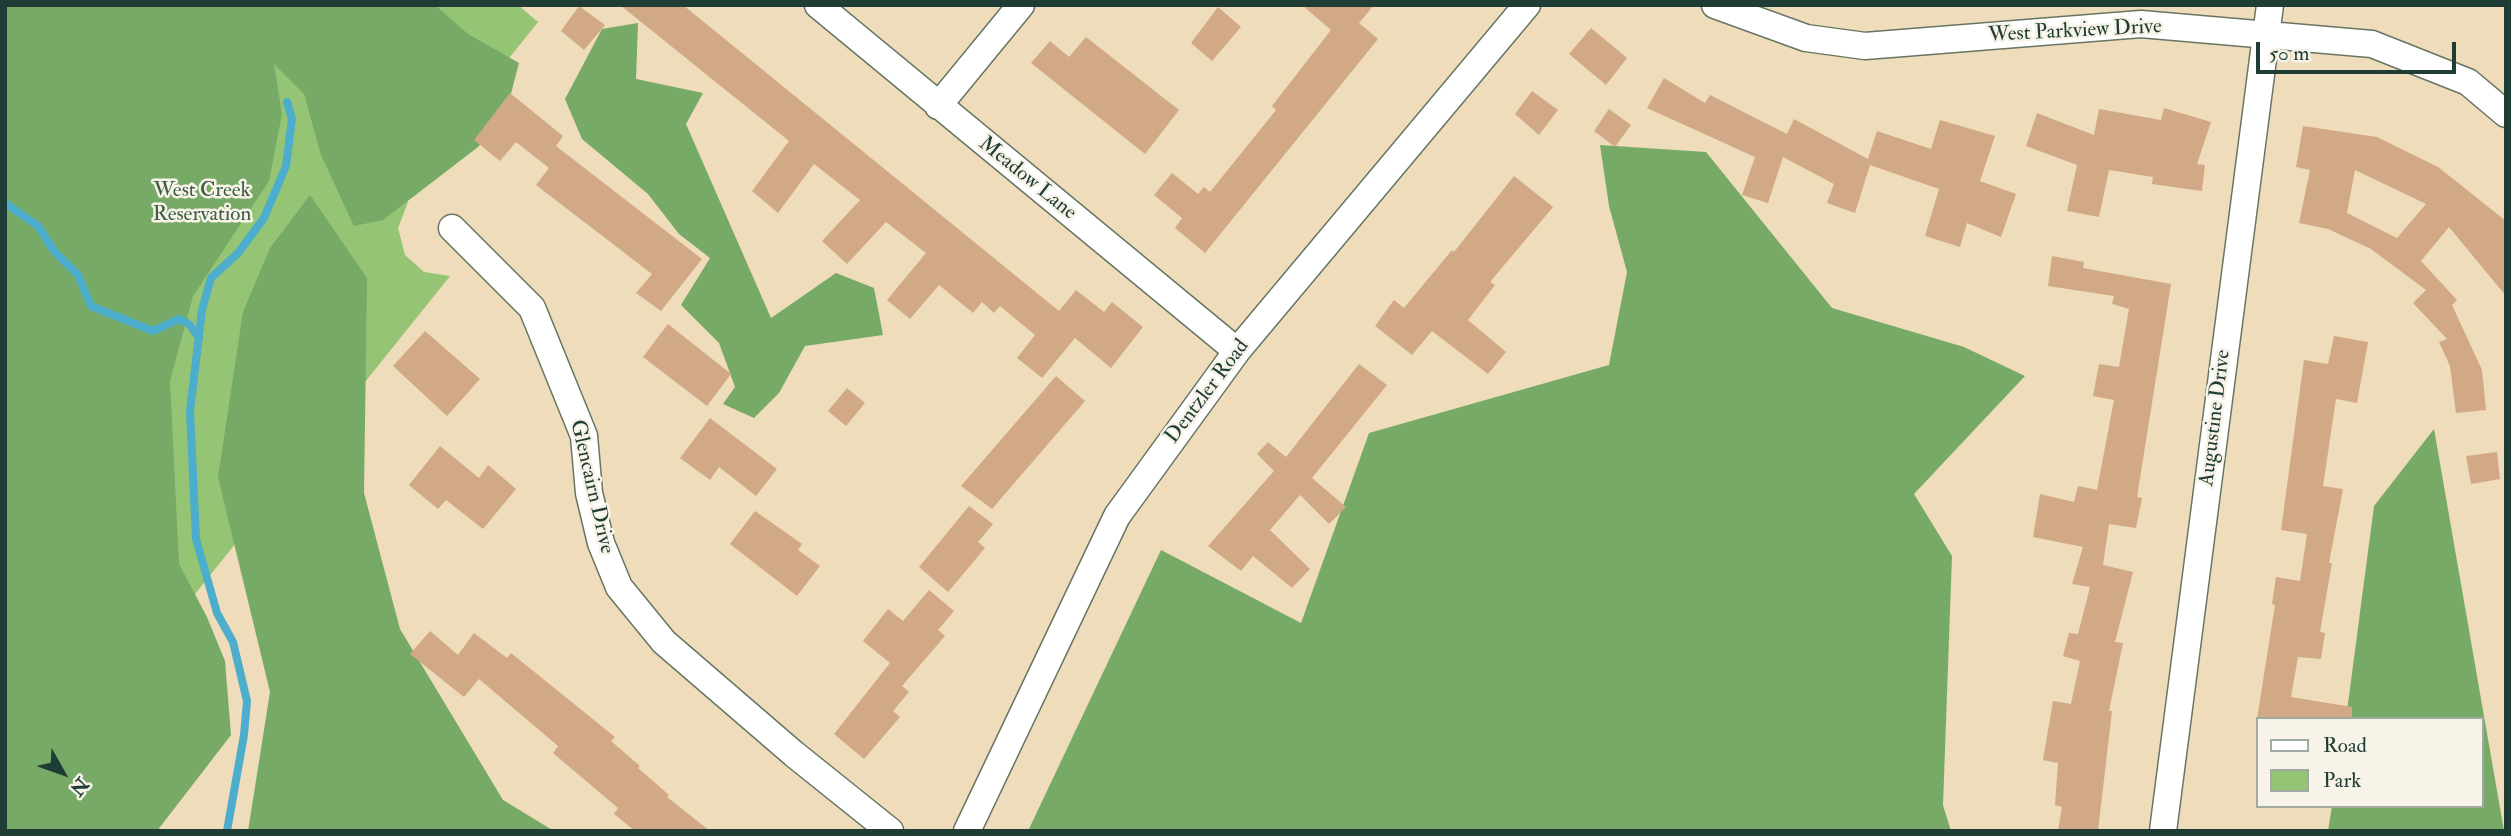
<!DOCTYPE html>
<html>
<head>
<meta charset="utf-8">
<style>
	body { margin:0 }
	#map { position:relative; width:2511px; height:836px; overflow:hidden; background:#eedcba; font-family:"IM FELL Double Pica",serif }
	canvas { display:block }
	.frame { position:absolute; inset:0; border:7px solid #1f3d34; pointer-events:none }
	.legend { position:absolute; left:2256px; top:717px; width:228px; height:91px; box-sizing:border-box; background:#f7f3e8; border:2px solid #a1aaa0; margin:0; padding:9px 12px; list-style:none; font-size:21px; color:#1f3d34 }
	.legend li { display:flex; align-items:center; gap:14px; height:35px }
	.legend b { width:35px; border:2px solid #a1aaa0 }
	.north { position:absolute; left:28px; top:738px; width:70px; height:70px; -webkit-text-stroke:5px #f7f3e8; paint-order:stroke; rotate:130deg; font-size:19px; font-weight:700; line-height:28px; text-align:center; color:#1f3d34 }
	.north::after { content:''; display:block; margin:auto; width:24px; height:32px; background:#1f3d34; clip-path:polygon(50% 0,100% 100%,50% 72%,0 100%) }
	.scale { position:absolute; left:2256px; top:42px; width:200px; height:32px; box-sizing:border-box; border:4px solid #1f3d34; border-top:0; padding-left:9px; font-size:21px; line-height:24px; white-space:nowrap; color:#1f3d34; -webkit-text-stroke:5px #f7f3e8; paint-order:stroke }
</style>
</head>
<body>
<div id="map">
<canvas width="2511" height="836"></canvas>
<div class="frame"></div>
<ul class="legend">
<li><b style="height:9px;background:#fff"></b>Road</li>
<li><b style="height:19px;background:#94c474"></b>Park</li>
</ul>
<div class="north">N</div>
<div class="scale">50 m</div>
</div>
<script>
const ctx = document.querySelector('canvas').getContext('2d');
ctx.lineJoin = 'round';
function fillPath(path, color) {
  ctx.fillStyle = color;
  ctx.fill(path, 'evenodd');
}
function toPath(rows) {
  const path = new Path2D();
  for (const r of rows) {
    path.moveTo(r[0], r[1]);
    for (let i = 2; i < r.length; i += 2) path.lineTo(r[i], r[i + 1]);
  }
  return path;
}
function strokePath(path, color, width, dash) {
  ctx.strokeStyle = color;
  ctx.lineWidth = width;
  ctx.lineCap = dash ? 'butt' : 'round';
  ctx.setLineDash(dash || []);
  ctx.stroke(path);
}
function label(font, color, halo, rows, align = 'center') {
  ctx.font = font + ' "IM FELL Double Pica",serif';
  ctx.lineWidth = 5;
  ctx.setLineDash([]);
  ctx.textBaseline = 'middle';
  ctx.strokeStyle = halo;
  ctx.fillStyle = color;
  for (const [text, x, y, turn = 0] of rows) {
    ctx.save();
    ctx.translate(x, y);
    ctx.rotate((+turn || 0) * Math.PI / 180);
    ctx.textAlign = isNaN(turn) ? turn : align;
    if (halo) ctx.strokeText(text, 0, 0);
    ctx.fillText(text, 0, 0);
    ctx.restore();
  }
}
const green = toPath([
	[5,5,518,5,538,22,400,194,408,202,398,228,405,255,424,272,450,276,5,831]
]);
const forest = toPath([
	[5,5,435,5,468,34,519,63,504,120,478,147,383,220,354,226,321,155,304,94,274,64,282,114,269,181,193,296,170,381,179,564,207,617,225,661,231,735,157,831,5,831],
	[638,23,636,79,703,93,686,124,771,318,836,273,874,288,883,335,805,346,779,393,754,418,723,404,735,387,719,343,681,305,710,258,679,234,648,194,582,139,565,99,602,29],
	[1600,145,1706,152,1832,308,1964,347,2025,376,1914,494,1952,556,1943,805,1951,831,1028,831,1161,550,1301,623,1369,433,1609,365,1627,272,1609,206],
	[310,195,367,278,364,493,400,629,503,800,554,831,248,831,270,692,218,477,243,312,270,248],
	[2434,429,2504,831,2328,831,2332,806,2481,806,2481,719,2346,719,2374,506]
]);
const stream = toPath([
	[5,203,38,226,54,251,78,275,91,306,153,331,179,319,189,324,199,338],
	[227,831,244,735,247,701,233,642,217,613,196,539,190,411,202,310,211,278,238,253,264,218,286,166,292,119,287,102]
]);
const building = toPath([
	[620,5,683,5,1059,311,1076,290,1104,312,1112,302,1143,327,1111,368,1075,338,1042,378,1017,358,1035,335,1000,306,994,313,982,302,973,313,939,285,910,319,887,300,926,253,886,222,847,264,822,241,860,200,814,164,778,213,752,191,789,141],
	[1302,5,1374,5,1359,23,1378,39,1205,253,1175,228,1182,218,1154,195,1172,173,1198,194,1204,187,1210,192,1276,110,1272,106,1331,30],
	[579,6,605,25,584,50,561,31],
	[1218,7,1241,27,1212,61,1191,43],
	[1591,28,1627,58,1606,85,1569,54],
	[1086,37,1179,110,1145,154,1031,63,1050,41,1069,57],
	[1664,78,1705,103,1710,95,1787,134,1794,119,1868,159,1877,131,1931,149,1940,120,1995,136,1980,181,2016,194,2001,237,1967,223,1960,247,1925,236,1939,189,1870,165,1855,213,1827,203,1834,184,1783,157,1768,203,1742,195,1755,157,1647,108],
	[1532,91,1558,110,1539,135,1515,114],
	[510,93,563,136,556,146,702,259,661,311,636,293,652,274,536,185,549,168,516,142,500,161,474,140],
	[2164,108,2211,122,2197,164,2205,165,2202,191,2152,184,2153,177,2109,170,2099,217,2067,211,2077,165,2026,146,2037,113,2094,135,2099,109,2161,120],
	[1609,109,1631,125,1615,147,1594,131],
	[2303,126,2377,137,2438,167,2506,221,2506,296,2449,227,2421,261,2457,300,2452,305,2482,370,2486,410,2456,413,2450,366,2439,342,2447,339,2413,303,2426,290,2371,249,2328,229,2299,223,2310,170,2296,167],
	[2355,170,2426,204,2397,238,2347,213],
	[1514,176,1553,207,1490,282,1495,285,1468,320,1506,352,1488,374,1432,331,1412,355,1375,326,1394,300,1404,308,1452,250,1454,252],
	[2052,256,2084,262,2083,268,2171,284,2137,497,2142,498,2136,528,2109,524,2103,565,2133,572,2115,642,2123,643,2109,711,2112,711,2098,831,2058,831,2062,807,2055,805,2058,763,2043,760,2053,701,2071,704,2080,661,2063,656,2069,633,2078,634,2090,587,2072,584,2083,547,2033,537,2040,494,2074,502,2078,486,2097,490,2114,400,2093,396,2099,364,2119,367,2129,309,2112,304,2114,296,2048,286],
	[668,324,731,374,707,406,643,357],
	[425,331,480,379,447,416,393,366],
	[2334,336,2368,342,2357,403,2336,399,2323,486,2343,489,2329,563,2332,563,2320,632,2325,633,2321,659,2298,657,2291,697,2352,707,2352,719,2257,719,2275,605,2272,604,2276,577,2300,581,2307,534,2281,530,2304,360,2328,364],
	[1359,364,1387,385,1312,478,1346,507,1329,524,1300,495,1270,530,1310,569,1292,588,1253,556,1241,571,1208,546,1274,471,1257,454,1268,442,1286,457],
	[1056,376,1085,401,992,509,961,486],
	[847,388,865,403,846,426,828,411],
	[710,418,777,469,756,496,719,467,710,480,680,458],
	[440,446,479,478,488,465,516,489,483,529,446,500,438,509,409,485],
	[2497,452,2500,479,2471,484,2466,456],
	[969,506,993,524,978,542,985,548,948,592,919,567],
	[755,511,802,544,798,550,820,566,797,596,730,544],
	[929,590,954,611,938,630,945,636,902,686,909,692,893,711,900,717,864,759,834,734,890,663,863,641,888,609,903,621],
	[430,631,458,655,474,633,507,658,511,653,615,737,611,741,640,766,638,768,669,795,667,797,710,831,635,831,614,814,618,808,553,753,558,746,479,679,464,697,410,654]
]);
const minor = toPath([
	[818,5,1237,351],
	[1715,5,1806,38,1865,46,2141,24,2372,44,2468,82,2506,114],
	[938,106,1021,5],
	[452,228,532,308,584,436,589,493,601,543,619,587,664,642,794,754,890,831],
	[967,831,1117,516,1237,351,1527,5],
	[2163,831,2270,5]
]);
const streetNames = [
	["West Parkview Drive",2075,32,-3],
	["Meadow Lane",1027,179,39],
	["Dentzler Road",1208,392,-53],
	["Augustine Drive",2216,418,-83],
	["Glencairn Drive",591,487,77]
];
const parkNames = [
	["West Creek",202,191],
	["Reservation",202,215]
];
fillPath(green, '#94c474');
fillPath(forest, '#7a6');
strokePath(stream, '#4dadcc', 8);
fillPath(building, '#d1a986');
strokePath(minor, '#677563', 29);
strokePath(minor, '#fff', 26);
label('21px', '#1f3d34', '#f7f3e8', streetNames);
label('21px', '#3c5f44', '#f7f3e8', parkNames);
</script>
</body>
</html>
